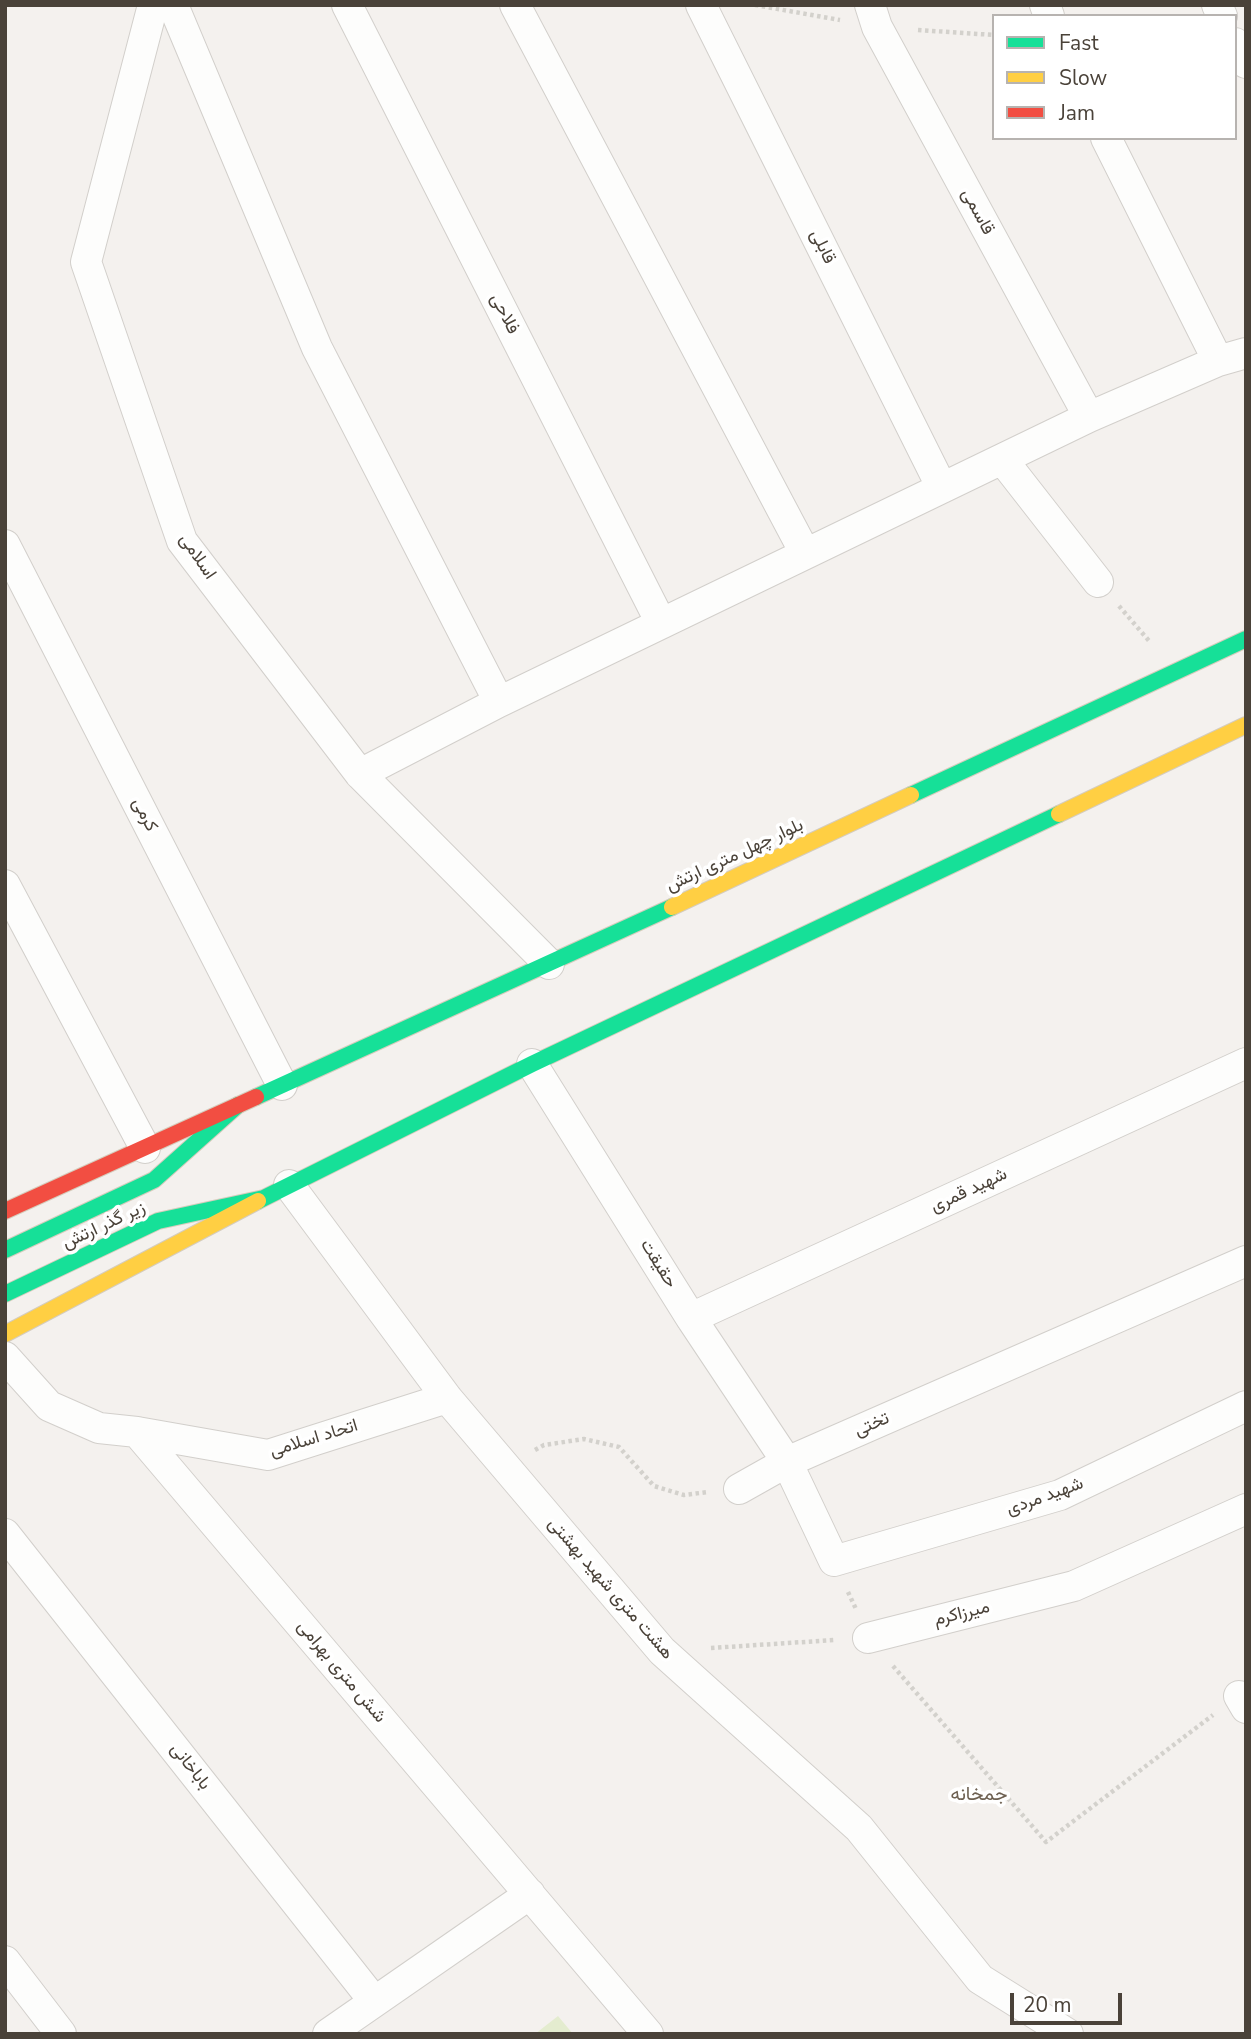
<!DOCTYPE html>
<html>
<head>
<meta charset="utf-8">
<style>
	body { margin:0 }
	#map { position:relative; width:1251px; height:2039px; overflow:hidden; background:#f4f1ee; font-family:"Nunito Sans",sans-serif }
	canvas { display:block }
	.frame { position:absolute; inset:0; border:7px solid #4a4239; pointer-events:none }
	.legend { position:absolute; left:992px; top:14px; width:245px; height:126px; box-sizing:border-box; background:#fff; border:2px solid #b7b3b0; margin:0; padding:9px 12px; list-style:none; font-size:21px; color:#4a4239 }
	.legend li { display:flex; align-items:center; gap:14px; height:35px }
	.legend b { width:35px; border:2px solid #b7b3b0 }
	.scale { position:absolute; left:1010px; top:1993px; width:112px; height:32px; box-sizing:border-box; border:4px solid #4a4239; border-top:0; padding-left:9px; font-size:21px; line-height:24px; white-space:nowrap; color:#4a4239; -webkit-text-stroke:5px #fff; paint-order:stroke }
</style>
</head>
<body>
<div id="map">
<canvas width="1251" height="2039"></canvas>
<div class="frame"></div>
<ul class="legend">
<li><b style="height:9px;background:#16e098"></b>Fast</li>
<li><b style="height:9px;background:#ffcf43"></b>Slow</li>
<li><b style="height:9px;background:#f24e42"></b>Jam</li>
</ul>
<div class="scale">20 m</div>
</div>
<script>
const ctx = document.querySelector('canvas').getContext('2d');
ctx.lineJoin = 'round';
function fillPath(path, color) {
  ctx.fillStyle = color;
  ctx.fill(path, 'evenodd');
}
function toPath(rows) {
  const path = new Path2D();
  for (const r of rows) {
    path.moveTo(r[0], r[1]);
    for (let i = 2; i < r.length; i += 2) path.lineTo(r[i], r[i + 1]);
  }
  return path;
}
function strokePath(path, color, width, dash) {
  ctx.strokeStyle = color;
  ctx.lineWidth = width;
  ctx.lineCap = dash ? 'butt' : 'round';
  ctx.setLineDash(dash || []);
  ctx.stroke(path);
}
function label(font, color, halo, rows, align = 'center') {
  ctx.font = font + ' "Nunito Sans",Vazirmatn,sans-serif';
  ctx.lineWidth = 7;
  ctx.setLineDash([]);
  ctx.textBaseline = 'middle';
  ctx.strokeStyle = halo;
  ctx.fillStyle = color;
  for (const [text, x, y, turn = 0] of rows) {
    ctx.save();
    ctx.translate(x, y);
    ctx.rotate((+turn || 0) * Math.PI / 180);
    ctx.textAlign = isNaN(turn) ? turn : align;
    if (halo) ctx.strokeText(text, 0, 0);
    ctx.fillText(text, 0, 0);
    ctx.restore();
  }
}
const green = toPath([
	[558,2016,573,2034,535,2034]
]);
const path = toPath([
	[755,5,840,20],
	[918,30,994,35],
	[1119,606,1150,642],
	[535,1450,544,1445,584,1439,619,1447,654,1486,684,1495,708,1492],
	[848,1592,856,1609],
	[711,1648,835,1640],
	[893,1666,1046,1842,1213,1715]
]);
const street = toPath([
	[153,5,86,262,182,541,360,774,549,964],
	[173,5,317,348,499,702],
	[347,5,661,623],
	[515,5,805,553],
	[701,5,942,488],
	[870,5,877,27,1089,417],
	[1045,5,1049,16],
	[1217,5,1222,16],
	[1235,43,1246,63],
	[1106,138,1218,361],
	[1002,459,1098,582],
	[5,545,282,1085],
	[360,774,499,702,1089,417,1218,361,1246,353],
	[5,885,145,1148],
	[532,1064,691,1318,787,1462,834,1561,1060,1495,1246,1406],
	[289,1185,447,1398,662,1651,859,1828,980,1979,1068,2034],
	[691,1318,1246,1063],
	[5,1357,49,1406,99,1428,137,1432,648,2034],
	[137,1432,268,1455,447,1398],
	[739,1489,787,1462,1246,1261],
	[5,1534,374,2001],
	[868,1638,1074,1586,1246,1509],
	[1239,1696,1246,1708],
	[5,1961,61,2034],
	[328,2034,530,1894]
]);
const fast = toPath([
	[911,795,1246,639],
	[256,1097,672,907],
	[258,1201,532,1064,1059,814],
	[5,1250,154,1180,238,1105],
	[5,1294,158,1221,264,1198]
]);
const slow = toPath([
	[1059,814,1246,725],
	[672,907,911,795],
	[5,1334,258,1201]
]);
const jam = toPath([
	[5,1211,256,1097]
]);
const streetNames = [
	["قاسمی",977,212,62],
	["قابلی",822,247,64],
	["فلاحی",504,314,63],
	["اسلامی",197,557,56],
	["کرمی",144,815,63],
	["بلوار چهل متری ارتش",735,856,-25],
	["شهید قمری",969,1191,-25],
	["زیر گذر ارتش",104,1226,-25],
	["حقیقت",658,1264,58],
	["تختی",872,1425,-24],
	["اتحاد اسلامی",314,1439,-17],
	["شهید مردی",1045,1497,-20],
	["هشت متری شهید بهشتی",610,1589,49],
	["میرزاکرم",962,1614,-14],
	["شش متری بهرامی",341,1672,50],
	["باباخانی",190,1767,52]
];
const neighbourhoodNames = [
	["جمخانه",979,1795]
];
fillPath(green, '#e4eccf');
strokePath(street, '#d2cfcb', 32);
strokePath(fast, '#d5ccbc', 18);
strokePath(slow, '#d5ccbc', 18);
strokePath(jam, '#d5ccbc', 18);
strokePath(path, '#d3d1cc', 4.5, [3.5, 3.5]);
strokePath(street, '#fdfdfc', 30);
strokePath(fast, '#16e098', 16);
strokePath(slow, '#ffcf43', 16);
strokePath(jam, '#f24e42', 16);
label('18px', '#4a4239', '#fff', streetNames);
label('19px', '#6d6051', '#fff', neighbourhoodNames);
</script>
</body>
</html>
